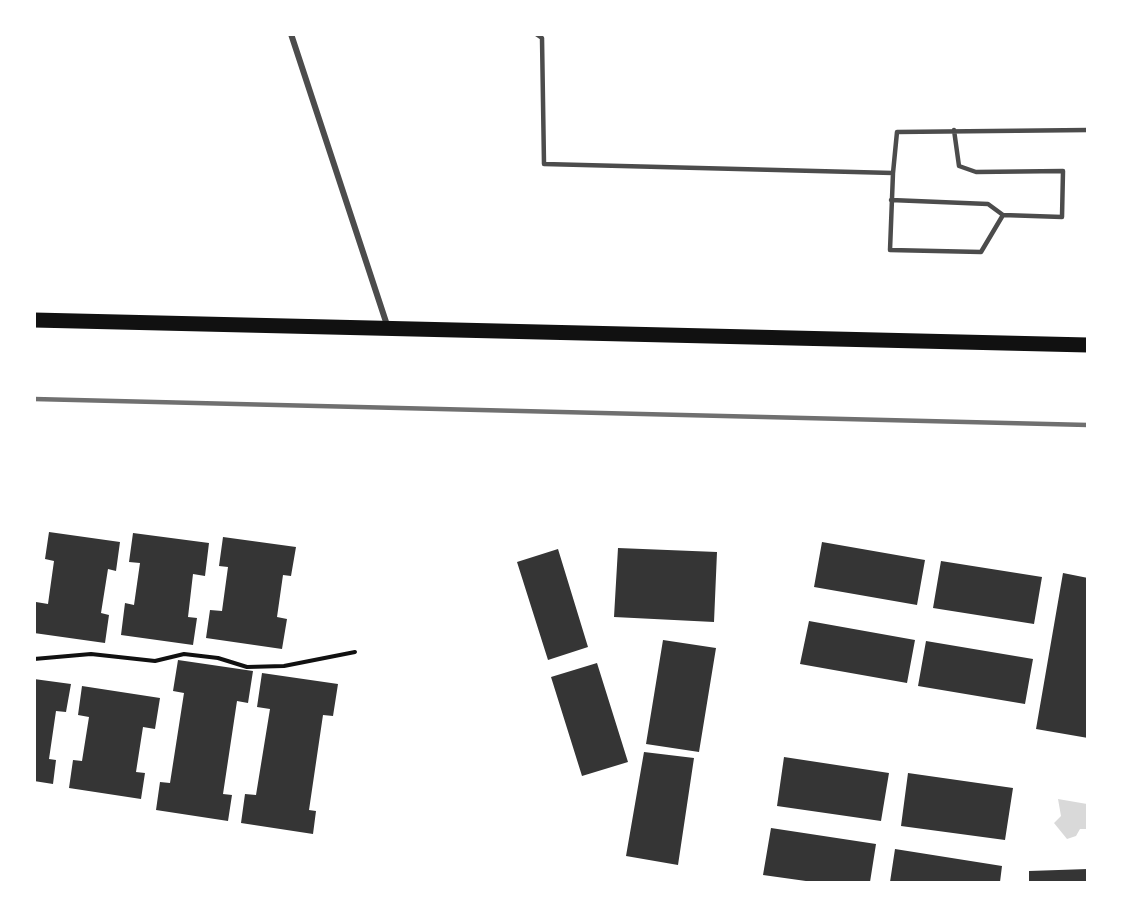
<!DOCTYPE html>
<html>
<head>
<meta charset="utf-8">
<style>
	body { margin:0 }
	#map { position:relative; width:1122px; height:917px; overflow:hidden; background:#fff; font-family:Cabin,sans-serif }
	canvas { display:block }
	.frame { position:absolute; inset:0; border:36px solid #fff; pointer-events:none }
</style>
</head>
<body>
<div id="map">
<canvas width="1122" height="917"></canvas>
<div class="frame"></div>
</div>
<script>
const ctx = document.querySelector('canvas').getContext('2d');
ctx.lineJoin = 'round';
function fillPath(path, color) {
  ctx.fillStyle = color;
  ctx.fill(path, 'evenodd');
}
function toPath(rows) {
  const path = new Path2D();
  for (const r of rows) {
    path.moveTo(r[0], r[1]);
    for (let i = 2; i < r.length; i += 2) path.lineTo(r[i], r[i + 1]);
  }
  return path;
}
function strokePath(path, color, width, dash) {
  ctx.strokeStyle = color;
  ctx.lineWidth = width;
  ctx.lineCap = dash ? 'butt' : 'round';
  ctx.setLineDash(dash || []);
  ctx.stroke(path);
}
const water = toPath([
	[1058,799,1087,804,1087,829,1080,829,1076,836,1067,839,1054,823,1061,816]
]);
const building = toPath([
	[49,532,120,542,116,571,108,569,101,613,109,615,105,643,34,633,36,602,48,604,54,561,45,559],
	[133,533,209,543,205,576,193,574,188,617,197,618,193,645,121,635,125,603,134,605,140,563,129,562],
	[223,537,296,547,291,576,283,575,277,617,287,619,282,649,206,638,210,610,222,611,228,567,219,566],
	[822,542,925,560,917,605,814,587],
	[618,548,717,552,714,622,614,617],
	[558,549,588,647,548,660,517,562],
	[941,561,1042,577,1034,624,933,608],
	[1063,573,1088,578,1088,738,1036,729],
	[809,621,915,640,907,683,800,664],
	[663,640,716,648,699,752,646,744],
	[926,641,1033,659,1025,704,918,686],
	[178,660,253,671,248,703,237,701,223,794,232,795,228,821,156,810,160,782,170,783,184,693,173,691],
	[597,663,628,762,582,776,551,677],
	[262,673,338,684,333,716,323,715,309,810,316,811,313,834,241,823,245,794,256,795,270,709,257,707],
	[34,679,71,684,66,712,56,711,49,759,56,760,53,784,34,781],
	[82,686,160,698,155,729,143,727,136,772,145,773,141,799,69,788,73,760,82,761,89,717,78,715],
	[644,752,694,758,678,865,626,856],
	[784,757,889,773,881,821,777,806],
	[908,773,1013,788,1005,840,901,826],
	[771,828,876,844,870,882,813,882,763,875],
	[895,849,1002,866,1000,882,890,882],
	[1088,869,1088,882,1029,882,1029,871]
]);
const path = toPath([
	[34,659,91,654,155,661,184,654,218,658,247,667,284,666,355,652]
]);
const service = toPath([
	[536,34,542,38,544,164,893,173,897,132,1088,130],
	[893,173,890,250,981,252,1003,215,1062,217,1063,171,976,172,959,166,954,130],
	[891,200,988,204,1003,215]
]);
const minor = toPath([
	[291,34,388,328]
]);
const primary = toPath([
	[34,320,1088,345]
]);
const rail = toPath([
	[34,399,1088,425]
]);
fillPath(water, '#d9d9d9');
fillPath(building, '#353535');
strokePath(path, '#111', 4);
strokePath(service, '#4c4c4c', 4.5);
strokePath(minor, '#4c4c4c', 6);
strokePath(primary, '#111', 15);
strokePath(rail, '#707070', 4.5);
</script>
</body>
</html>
